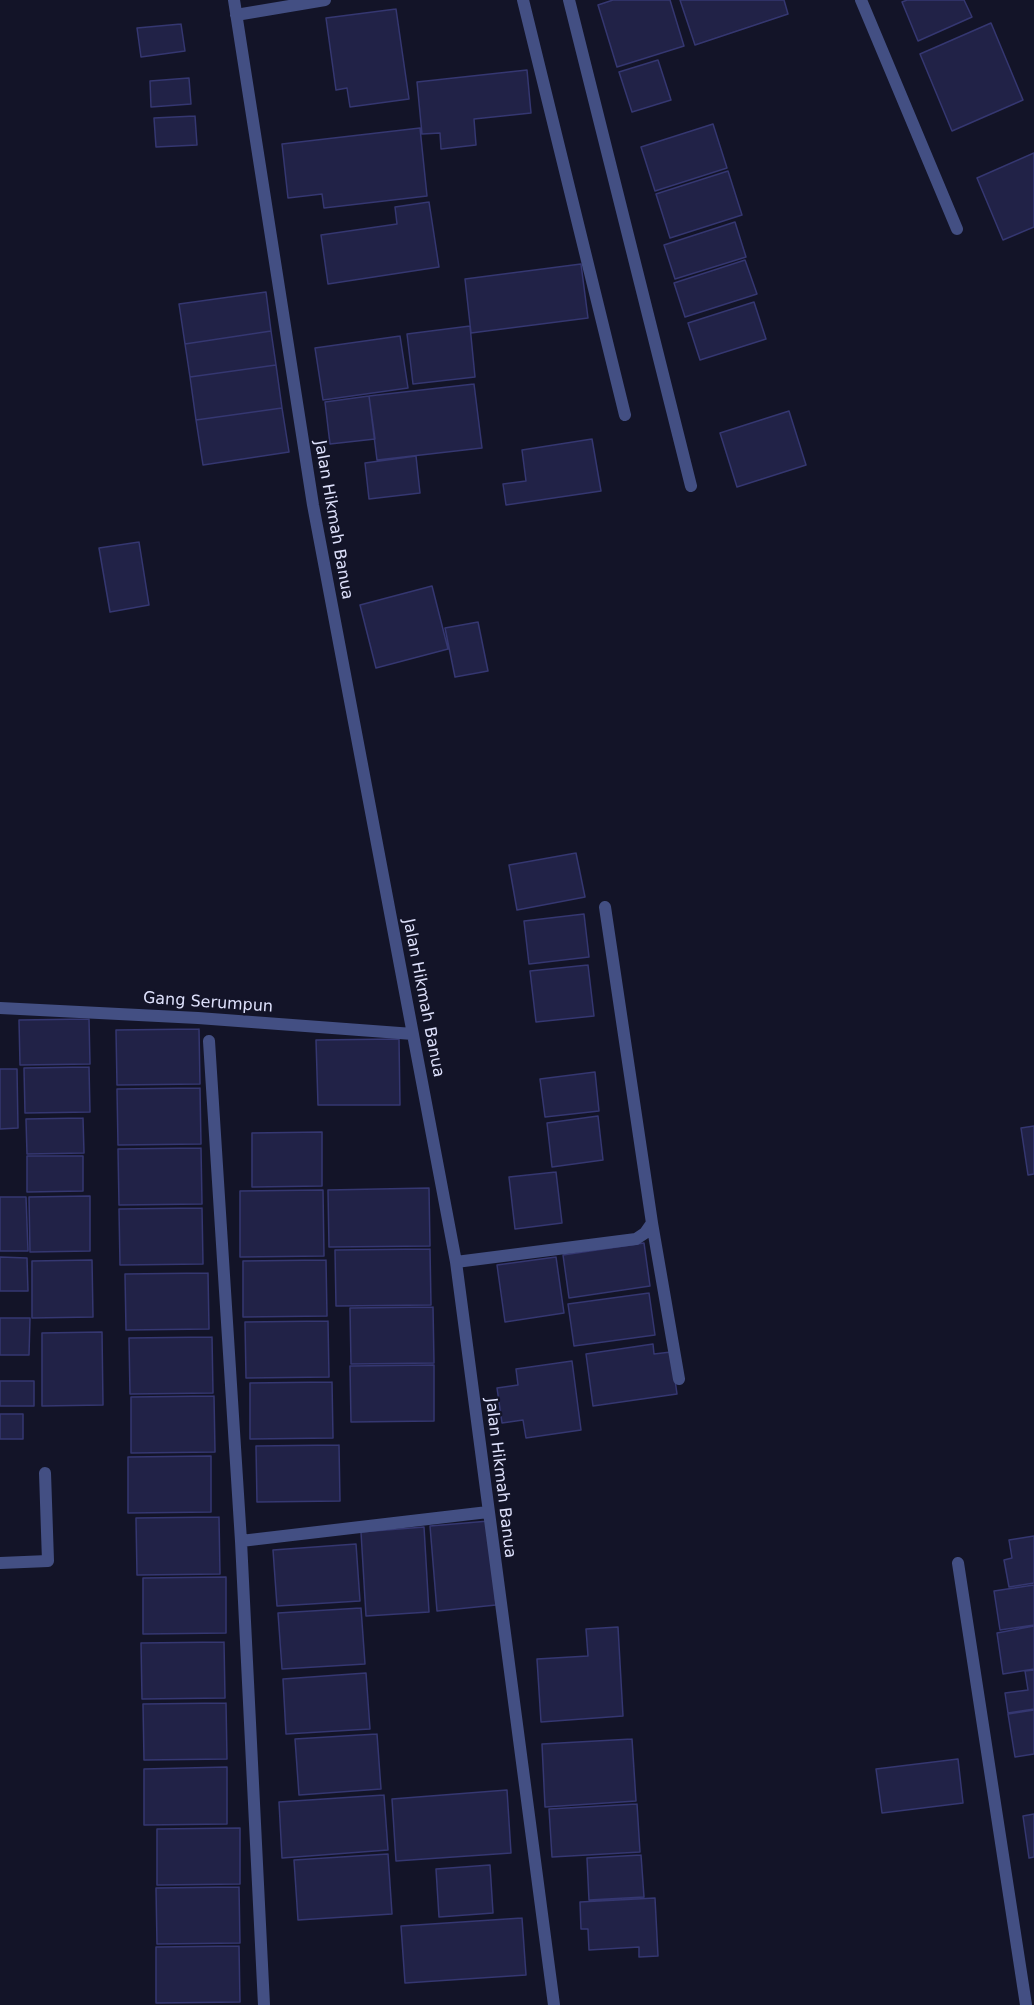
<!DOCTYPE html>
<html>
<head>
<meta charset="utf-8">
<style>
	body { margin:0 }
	canvas { display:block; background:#131428 }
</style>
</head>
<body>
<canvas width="1034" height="2005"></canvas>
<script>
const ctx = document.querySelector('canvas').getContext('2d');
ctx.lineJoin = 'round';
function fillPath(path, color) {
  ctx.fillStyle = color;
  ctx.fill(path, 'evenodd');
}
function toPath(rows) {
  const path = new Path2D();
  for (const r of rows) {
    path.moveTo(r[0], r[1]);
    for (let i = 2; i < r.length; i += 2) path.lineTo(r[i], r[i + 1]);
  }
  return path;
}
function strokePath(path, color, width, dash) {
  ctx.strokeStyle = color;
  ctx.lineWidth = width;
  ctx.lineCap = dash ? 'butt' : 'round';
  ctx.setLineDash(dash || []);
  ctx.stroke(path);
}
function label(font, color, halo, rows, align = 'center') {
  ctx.font = font + ' "DejaVu Sans",sans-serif';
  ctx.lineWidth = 4.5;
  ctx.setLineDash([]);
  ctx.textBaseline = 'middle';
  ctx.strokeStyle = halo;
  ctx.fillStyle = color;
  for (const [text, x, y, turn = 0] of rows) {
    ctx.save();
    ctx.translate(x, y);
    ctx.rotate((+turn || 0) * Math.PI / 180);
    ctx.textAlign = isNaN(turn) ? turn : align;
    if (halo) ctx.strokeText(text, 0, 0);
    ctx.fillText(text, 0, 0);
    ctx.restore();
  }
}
const building = toPath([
	[613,0,670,0,684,46,617,67,598,5,613,0],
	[680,0,784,0,788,14,695,45,680,0],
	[907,0,964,0,972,17,918,41,902,2,907,0],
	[396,9,409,99,350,107,347,88,336,90,326,18,396,9],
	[991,23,1023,100,952,131,920,54,991,23],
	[181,24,185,51,141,57,137,28,181,24],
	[658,60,671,100,632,112,619,72,658,60],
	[527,70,531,113,474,119,476,145,441,149,440,133,422,134,417,82,527,70],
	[189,78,191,104,151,107,150,81,189,78],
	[195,116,197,145,156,147,154,118,195,116],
	[713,124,727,168,655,191,641,147,713,124],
	[420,128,427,196,324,208,322,194,288,198,282,144,420,128],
	[1034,153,1034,227,1003,240,977,178,1034,153],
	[728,171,742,215,670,238,656,194,728,171],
	[429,202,439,267,328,284,321,235,397,224,395,207,429,202],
	[735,222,746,257,675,279,664,245,735,222],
	[745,260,757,294,685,317,674,283,745,260],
	[581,264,588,318,471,333,465,279,581,264],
	[266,292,271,331,185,344,179,304,266,292],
	[754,302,766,339,700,360,688,323,754,302],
	[470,326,475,377,413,384,407,334,470,326],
	[271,331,276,365,190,377,185,344,271,331],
	[400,336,408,388,323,400,315,348,400,336],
	[276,365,282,408,196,420,190,377,276,365],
	[474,384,482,448,377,460,369,396,474,384],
	[369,396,375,439,330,444,325,402,369,396],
	[282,408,289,452,203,465,196,420,282,408],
	[789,411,806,465,737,487,720,433,789,411],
	[592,439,601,491,506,505,503,484,526,481,522,450,592,439],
	[416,456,420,493,369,499,365,463,416,456],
	[139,542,149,605,110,612,99,548,139,542],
	[432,586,448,649,376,668,360,605,432,586],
	[478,622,488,671,455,677,445,628,478,622],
	[576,853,585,897,517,910,509,865,576,853],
	[584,914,589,957,529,964,524,921,584,914],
	[588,965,594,1016,536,1022,530,971,588,965],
	[89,1019,90,1064,20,1065,19,1020,89,1019],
	[199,1029,200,1084,117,1085,116,1030,199,1029],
	[399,1039,400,1105,318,1105,316,1040,399,1039],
	[89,1067,90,1112,25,1113,24,1068,89,1067],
	[0,1069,17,1069,18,1128,0,1129,0,1069],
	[595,1072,599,1111,545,1117,540,1079,595,1072],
	[200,1088,201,1144,118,1145,117,1089,200,1088],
	[598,1116,603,1160,552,1167,547,1123,598,1116],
	[83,1118,84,1153,27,1154,26,1119,83,1118],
	[1034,1126,1034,1174,1028,1175,1021,1128,1034,1126],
	[322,1132,322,1186,252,1187,252,1133,322,1132],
	[201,1148,202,1204,119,1205,118,1149,201,1148],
	[27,1156,83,1156,83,1191,27,1192,27,1156],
	[556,1172,562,1223,515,1229,509,1177,556,1172],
	[429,1188,430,1246,329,1247,328,1190,429,1188],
	[323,1190,324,1256,240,1257,240,1191,323,1190],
	[90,1196,90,1251,30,1252,29,1197,90,1196],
	[0,1197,26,1197,28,1251,0,1251,0,1197],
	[202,1208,203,1264,120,1265,119,1209,202,1208],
	[644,1243,650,1286,569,1298,563,1255,644,1243],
	[430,1249,431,1305,336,1306,335,1250,430,1249],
	[0,1257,27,1258,28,1291,0,1291,0,1257],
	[556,1257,564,1313,505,1322,497,1265,556,1257],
	[92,1260,93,1317,32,1318,32,1261,92,1260],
	[326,1260,327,1316,243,1317,243,1261,326,1260],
	[208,1273,209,1329,126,1330,125,1274,208,1273],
	[649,1293,655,1335,574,1346,568,1304,649,1293],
	[433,1307,434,1363,351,1364,350,1308,433,1307],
	[0,1318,30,1318,29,1355,0,1355,0,1318],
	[328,1321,329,1377,246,1378,245,1322,328,1321],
	[102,1332,103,1405,42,1406,42,1333,102,1332],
	[212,1337,213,1393,130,1394,129,1338,212,1337],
	[653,1344,654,1354,671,1352,677,1394,593,1406,586,1354,653,1344],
	[572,1361,581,1430,526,1438,523,1420,502,1423,497,1388,518,1385,516,1369,572,1361],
	[434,1365,434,1421,351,1422,350,1366,434,1365],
	[0,1381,34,1381,34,1406,0,1406,0,1381],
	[332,1382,333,1438,250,1439,250,1383,332,1382],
	[214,1396,215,1452,131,1453,131,1397,214,1396],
	[0,1414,23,1414,23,1439,0,1439,0,1414],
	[339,1445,340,1501,257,1502,256,1446,339,1445],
	[211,1456,211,1512,128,1513,128,1457,211,1456],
	[219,1517,220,1574,137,1575,136,1518,219,1517],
	[489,1521,496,1605,437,1611,430,1526,489,1521],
	[424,1527,429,1612,366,1616,361,1532,424,1527],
	[1034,1536,1034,1583,1009,1587,1004,1560,1012,1558,1009,1540,1034,1536],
	[356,1544,360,1601,277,1606,273,1550,356,1544],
	[226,1577,226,1633,143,1634,143,1578,226,1577],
	[1034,1585,1034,1625,1000,1630,994,1591,1034,1585],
	[361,1608,365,1664,282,1669,278,1613,361,1608],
	[1034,1626,1034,1669,1003,1674,997,1633,1034,1626],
	[618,1627,623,1716,541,1722,537,1659,588,1656,586,1629,618,1627],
	[224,1642,225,1698,142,1699,141,1643,224,1642],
	[1034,1670,1034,1709,1008,1713,1005,1693,1028,1690,1025,1671,1034,1670],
	[366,1673,370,1729,286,1734,283,1679,366,1673],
	[226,1703,227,1759,144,1760,143,1704,226,1703],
	[1034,1710,1034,1754,1015,1757,1008,1714,1034,1710],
	[377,1734,381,1789,299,1795,295,1739,377,1734],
	[632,1739,636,1801,545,1807,542,1744,632,1739],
	[958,1759,963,1803,882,1813,876,1769,958,1759],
	[227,1767,227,1824,144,1825,144,1769,227,1767],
	[507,1790,511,1853,396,1861,392,1799,507,1790],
	[384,1795,388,1850,282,1858,279,1802,384,1795],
	[637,1804,640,1852,552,1857,549,1809,637,1804],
	[1034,1814,1034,1857,1029,1858,1023,1816,1034,1814],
	[240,1828,240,1884,157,1885,157,1829,240,1828],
	[388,1854,392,1914,298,1920,294,1860,388,1854],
	[641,1855,644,1897,589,1900,587,1858,641,1855],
	[490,1865,493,1913,439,1917,436,1869,490,1865],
	[239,1887,240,1943,157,1944,156,1888,239,1887],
	[655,1898,658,1956,639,1957,639,1947,589,1950,588,1929,581,1929,580,1902,655,1898],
	[522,1918,526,1975,405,1983,401,1926,522,1918],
	[239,1946,240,2002,156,2003,156,1947,239,1946]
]);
const street = toPath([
	[234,0,313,505,456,1262,554,2005],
	[523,0,625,415],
	[569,0,691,486],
	[861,0,957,229],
	[236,15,325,0],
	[0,1008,198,1018,413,1034],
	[209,1041,241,1541,264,2005],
	[652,1223,679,1379],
	[456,1262,636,1239,645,1233,652,1223,605,907],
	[241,1541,488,1512],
	[0,1563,48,1561,45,1473],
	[958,1563,1026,2005]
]);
const streetNames = [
	["Jalan Hikmah Banua",333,520,80],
	["Jalan Hikmah Banua",423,998,79],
	["Gang Serumpun",208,1003,4],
	["Jalan Hikmah Banua",500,1478,83]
];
fillPath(building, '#212247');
strokePath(building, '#353771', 1.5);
strokePath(street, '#434f83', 12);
label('16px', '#dee1fc', '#131428', streetNames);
</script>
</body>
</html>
